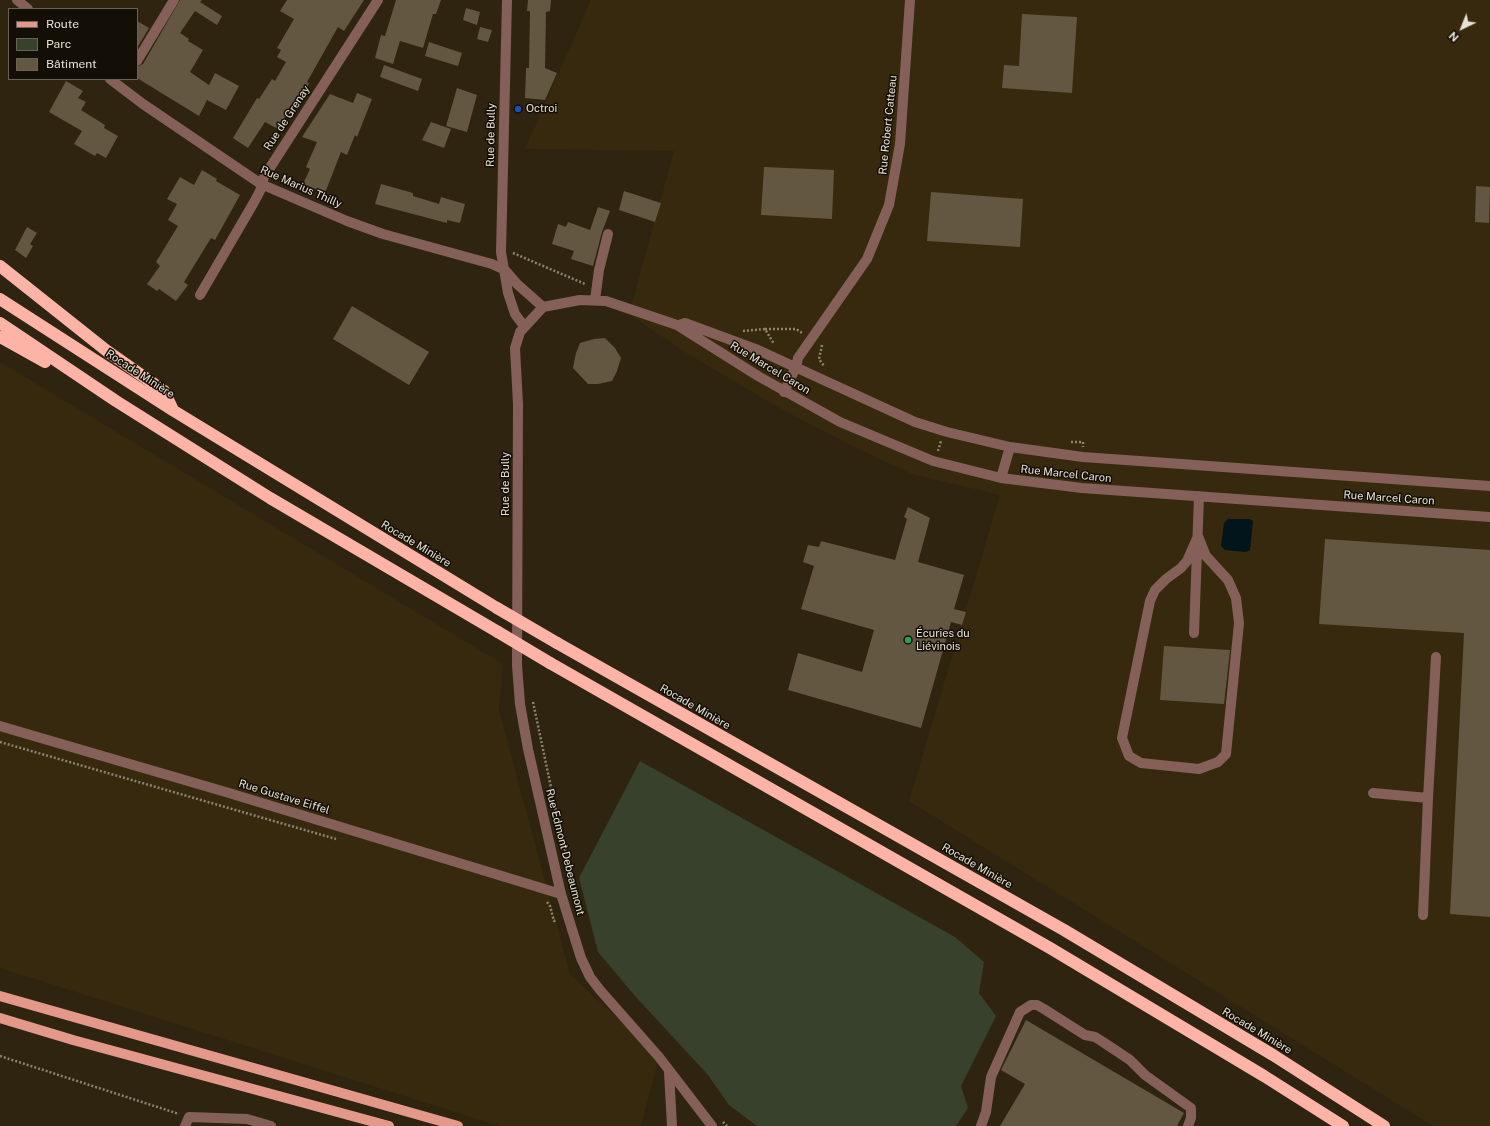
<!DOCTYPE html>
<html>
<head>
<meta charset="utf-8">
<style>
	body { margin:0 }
	#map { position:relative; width:1490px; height:1126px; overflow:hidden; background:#2f2410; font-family:"Public Sans",sans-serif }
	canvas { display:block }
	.legend { position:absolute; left:8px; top:8px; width:130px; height:72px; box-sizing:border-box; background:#130e06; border:1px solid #686259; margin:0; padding:5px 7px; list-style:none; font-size:12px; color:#e8e1d5 }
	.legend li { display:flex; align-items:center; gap:8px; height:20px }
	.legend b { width:20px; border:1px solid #686259 }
	.north { position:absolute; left:1442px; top:8px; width:40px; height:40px; -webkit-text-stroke:3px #130e06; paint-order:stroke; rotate:223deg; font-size:11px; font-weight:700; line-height:16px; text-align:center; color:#e8e1d5 }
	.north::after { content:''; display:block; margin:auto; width:14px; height:18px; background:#e8e1d5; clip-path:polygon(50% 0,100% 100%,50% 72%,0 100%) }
</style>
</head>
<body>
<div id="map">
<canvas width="1490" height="1126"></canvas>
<ul class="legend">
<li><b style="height:5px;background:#e39889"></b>Route</li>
<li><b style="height:11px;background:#37412c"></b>Parc</li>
<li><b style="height:11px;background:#635742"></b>Bâtiment</li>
</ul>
<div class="north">N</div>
</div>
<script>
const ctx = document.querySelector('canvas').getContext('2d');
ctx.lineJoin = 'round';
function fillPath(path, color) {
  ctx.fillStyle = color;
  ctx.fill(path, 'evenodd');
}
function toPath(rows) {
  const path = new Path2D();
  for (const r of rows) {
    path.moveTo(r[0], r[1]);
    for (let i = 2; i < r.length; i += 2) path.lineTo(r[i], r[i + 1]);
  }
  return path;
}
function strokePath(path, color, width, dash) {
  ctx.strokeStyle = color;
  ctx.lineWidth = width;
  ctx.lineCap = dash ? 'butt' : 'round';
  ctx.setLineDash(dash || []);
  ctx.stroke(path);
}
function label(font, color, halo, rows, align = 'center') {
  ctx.font = font + ' "Public Sans",sans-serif';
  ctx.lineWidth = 3;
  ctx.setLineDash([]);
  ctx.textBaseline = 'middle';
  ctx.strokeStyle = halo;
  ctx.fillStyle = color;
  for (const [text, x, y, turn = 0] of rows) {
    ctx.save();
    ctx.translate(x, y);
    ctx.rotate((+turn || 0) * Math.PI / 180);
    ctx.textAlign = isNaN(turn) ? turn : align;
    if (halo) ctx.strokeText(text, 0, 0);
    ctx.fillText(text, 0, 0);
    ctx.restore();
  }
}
const built = toPath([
	[591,0,1490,0,1490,1126,1433,1126,909,801,1000,495,912,474,854,447,781,409,683,351,629,314,674,151,525,149],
	[0,362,503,664,499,710,570,974,659,1057,641,1126,499,1126,0,968]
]);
const green = toPath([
	[640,761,955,937,984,962,979,993,996,1016,961,1086,968,1108,956,1126,757,1126,729,1105,708,1075,635,996,598,952,579,878]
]);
const water = toPath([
	[1228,519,1250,519,1253,521,1250,550,1246,552,1225,550,1221,546,1224,523]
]);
const building = toPath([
	[180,0,202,0,200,2,222,16,217,25,195,11,180,33,189,39,188,41,203,50,190,72,209,85,215,73,239,86,226,110,207,100,199,116,137,78,137,67,143,64],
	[287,0,364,0,344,31,338,27,307,82,309,84,294,108,291,106,278,129,265,122,248,148,233,138,257,98,259,99,272,79,275,81,286,62,277,57,281,50,277,48,294,19,280,11],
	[396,0,441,0,436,14,433,14,423,48,400,41,393,64,375,58,381,35,385,36],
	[528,0,551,0,550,11,546,12,545,68,557,73,545,100,525,98,526,68,529,68,530,11,527,11],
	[466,8,480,12,477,25,463,20],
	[1022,14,1077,17,1072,93,1002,88,1004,65,1019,66],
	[137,21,149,28,137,48],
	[480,27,492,30,488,42,477,39],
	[429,42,462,53,458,66,425,56],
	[384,65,422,79,418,91,380,77],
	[66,81,83,91,78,98,86,102,81,110,105,125,104,128,118,136,106,158,97,153,95,156,74,144,82,131,49,112],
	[457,88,477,95,467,132,446,126],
	[357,93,372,99,357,137,355,135,347,155,341,152,325,193,303,184,310,169,306,167,317,142,302,137,330,94,353,103],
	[431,122,451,129,444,148,422,140],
	[764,167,834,170,832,219,761,215],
	[202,170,217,179,216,181,240,195,215,240,211,238,184,282,188,285,176,301,159,289,157,291,147,284,160,266,156,262,178,226,168,220,177,204,167,199,180,177,194,185],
	[381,184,413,193,413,196,439,204,441,197,465,204,460,223,447,220,447,223,375,204],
	[1476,186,1490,187,1489,223,1475,222],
	[624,191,661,203,655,222,619,210],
	[931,192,1023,199,1020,247,927,241],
	[598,207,610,211,602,232,593,266,571,259,574,251,552,244,558,224,566,227,568,222,590,230],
	[27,227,37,233,30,244,33,246,26,258,15,250],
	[352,306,429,352,409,385,333,339],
	[605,338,615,348,621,358,617,371,612,381,598,384,588,384,573,368,576,353,580,343,594,339],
	[908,507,930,518,918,562,964,575,954,609,966,612,962,625,951,622,921,728,788,690,798,653,862,672,874,630,801,609,814,566,803,562,808,545,819,547,821,541,895,560,907,519,904,517],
	[1325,539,1490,550,1490,917,1450,914,1464,633,1319,624],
	[1164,646,1230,650,1224,704,1160,700],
	[1026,1020,1184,1113,1177,1126,1000,1126,1025,1084,1001,1070]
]);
const path = toPath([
	[513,253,585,284],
	[765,329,796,329,802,333],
	[743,331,765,329,774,344],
	[822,345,819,359,824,366],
	[1071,442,1083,442,1083,447],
	[938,451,941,441],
	[533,702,556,811],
	[0,742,336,839],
	[562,837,580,910],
	[547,902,550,906,554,921,557,920],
	[0,1056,179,1114],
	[723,1122,727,1126]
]);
const minor = toPath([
	[17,0,28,9],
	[507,0,501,252,508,293,515,314,524,326],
	[137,61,174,0],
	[110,79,143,104,261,184,347,221,383,234,492,264,505,270,517,284,543,307],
	[200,295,253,204,260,191,264,177,378,0],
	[595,300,599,270,608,234],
	[543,307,580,300,606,301,677,325,758,376,840,422,933,461,1001,478,1082,488,1490,517],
	[543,307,520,332,515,348,518,404,517,665,520,704,528,749,561,894,581,958,590,977,600,990,659,1057,712,1126],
	[679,325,685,323,758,350,915,422,947,432,1010,447,1083,457,1490,486],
	[784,392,796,367,798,358,867,259,889,205,900,144,910,0],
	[1001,478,1010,447],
	[1198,536,1206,556,1228,580,1236,598,1239,623,1226,754,1218,762,1199,769,1141,763,1129,756,1122,738,1150,601,1155,590,1166,579,1181,568,1187,561,1198,536],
	[1194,633,1199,496],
	[0,726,229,793,561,894],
	[1373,793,1428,798,1436,657],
	[1423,915,1428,798],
	[669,1072,672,1126],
	[185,1126,189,1117,247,1119,271,1126],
	[981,1126,986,1112,991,1077,1020,1012,1031,1005,1037,1005,1044,1009,1085,1035,1095,1037,1103,1042,1130,1060,1145,1075,1191,1108,1191,1118,1188,1126]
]);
const major = toPath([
	[0,996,458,1126],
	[0,1018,73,1040,389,1126]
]);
const highway = toPath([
	[0,266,107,351,164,391,173,410],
	[0,299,174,411,497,608],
	[0,323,116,401,270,498,498,632],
	[0,337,45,362],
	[557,643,1064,930,1273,1055,1384,1126],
	[550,663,1050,948,1264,1076,1343,1126]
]);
const highwayBridge = toPath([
	[497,608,557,643],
	[498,632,550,663]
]);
const markers = [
	[518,109,4,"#1a4fb4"],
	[908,640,4,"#2e9e5b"]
];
const poiNames = [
	["Octroi",526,109],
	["Écuries du",916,634],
	["Liévinois",916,647]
];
const streetNames = [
	["Rue de Grenay",287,118,-57],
	["Rue Robert Catteau",888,125,-84],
	["Rue de Bully",491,135,-89],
	["Rue Marius Thilly",301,187,24],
	["Rue Marcel Caron",770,368,31],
	["Rocade Minière",140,374,33],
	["Rue Marcel Caron",1066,474,6],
	["Rue de Bully",506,484,-90],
	["Rue Marcel Caron",1389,498,4],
	["Rocade Minière",416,544,31],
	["Rocade Minière",695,707,30],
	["Rue Gustave Eiffel",284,797,17],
	["Rue Edmont Debeaumont",565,852,76],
	["Rocade Minière",977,866,30],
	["Rocade Minière",1257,1031,31]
];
fillPath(built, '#37290d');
fillPath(green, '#37412c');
fillPath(water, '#02151b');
fillPath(building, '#635742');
strokePath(path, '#8c8373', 2.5, [2, 2]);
strokePath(minor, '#846058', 10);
strokePath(major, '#e39889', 10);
strokePath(highway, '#fdb4a6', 12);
strokePath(highwayBridge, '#fdb4a6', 12);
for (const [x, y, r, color] of markers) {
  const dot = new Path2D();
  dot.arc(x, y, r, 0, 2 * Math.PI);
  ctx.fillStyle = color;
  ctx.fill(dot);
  strokePath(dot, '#130e06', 1.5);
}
label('11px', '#e8e1d5', '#130e06', poiNames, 'left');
label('11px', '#e8e1d5', '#130e06', streetNames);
</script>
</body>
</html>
